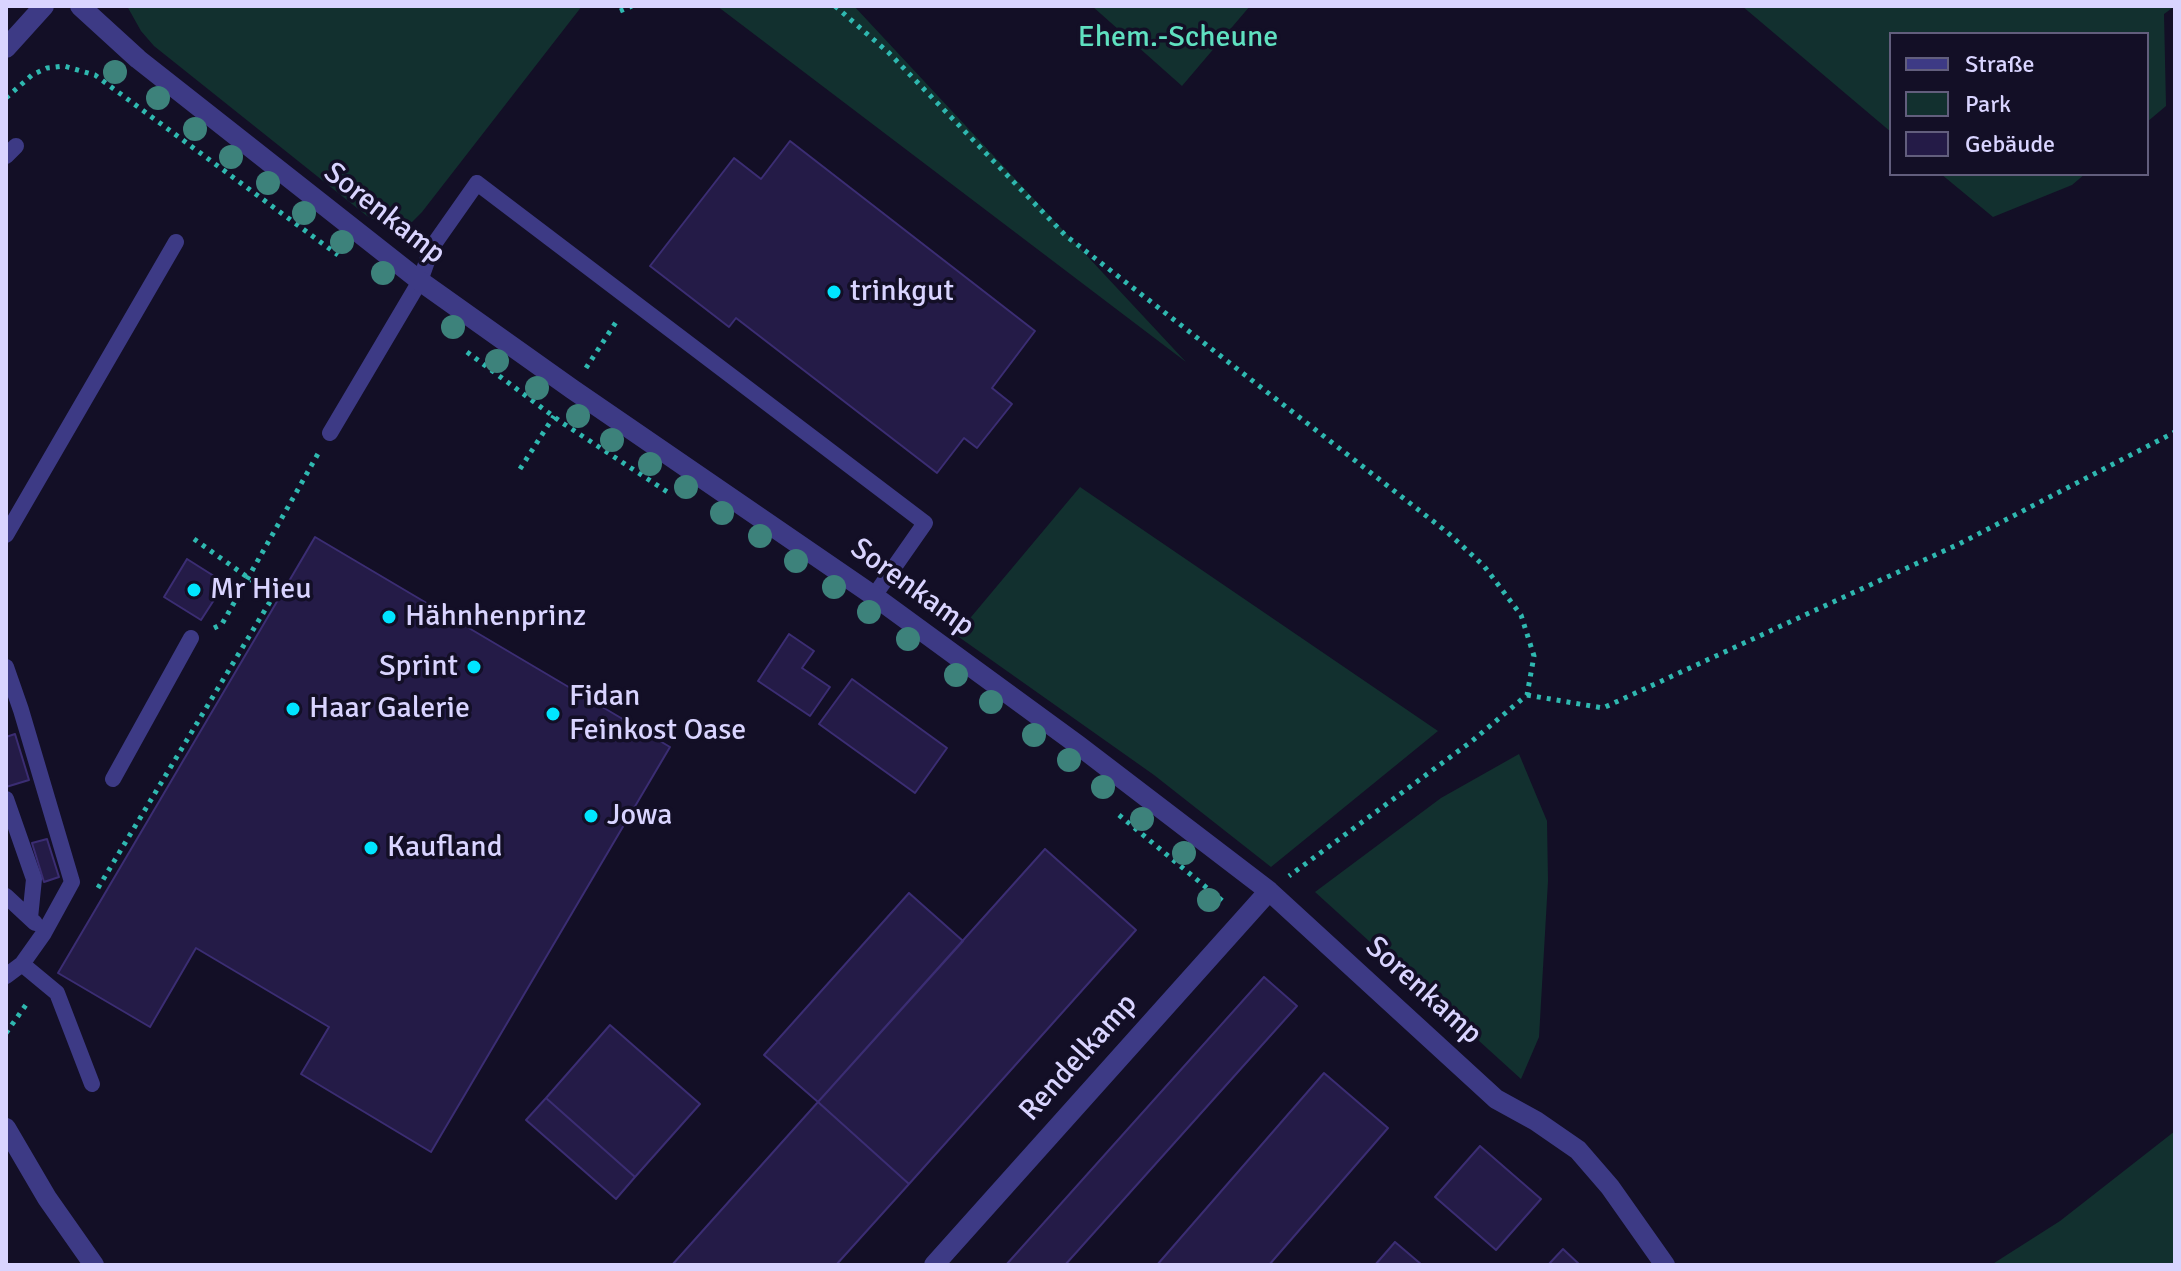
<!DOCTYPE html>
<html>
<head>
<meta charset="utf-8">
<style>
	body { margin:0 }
	#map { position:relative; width:2181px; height:1271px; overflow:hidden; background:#130f26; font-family:Signika,sans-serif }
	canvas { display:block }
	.frame { position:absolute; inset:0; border:8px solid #d9d4ff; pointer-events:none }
	.legend { position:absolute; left:1889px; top:32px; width:260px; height:144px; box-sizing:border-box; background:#130f26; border:2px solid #625e7d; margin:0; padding:10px 14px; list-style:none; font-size:24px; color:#d9d4ff }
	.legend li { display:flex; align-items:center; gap:16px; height:40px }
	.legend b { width:40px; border:2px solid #625e7d }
</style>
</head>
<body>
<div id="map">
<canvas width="2181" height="1271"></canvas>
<div class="frame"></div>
<ul class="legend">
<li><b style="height:10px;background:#3d3a85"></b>Straße</li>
<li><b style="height:22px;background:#12302f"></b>Park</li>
<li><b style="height:22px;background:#241b47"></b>Gebäude</li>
</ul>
</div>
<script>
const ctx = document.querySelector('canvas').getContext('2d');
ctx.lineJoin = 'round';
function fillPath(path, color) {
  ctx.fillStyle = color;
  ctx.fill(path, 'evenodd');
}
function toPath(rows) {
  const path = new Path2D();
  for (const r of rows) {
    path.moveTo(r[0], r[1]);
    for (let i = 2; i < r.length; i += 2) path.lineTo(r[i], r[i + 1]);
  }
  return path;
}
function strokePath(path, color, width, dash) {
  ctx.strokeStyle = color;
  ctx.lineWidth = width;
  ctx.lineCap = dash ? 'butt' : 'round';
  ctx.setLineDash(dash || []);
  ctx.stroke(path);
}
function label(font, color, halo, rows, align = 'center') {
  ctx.font = font + ' Signika,sans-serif';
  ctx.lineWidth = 7;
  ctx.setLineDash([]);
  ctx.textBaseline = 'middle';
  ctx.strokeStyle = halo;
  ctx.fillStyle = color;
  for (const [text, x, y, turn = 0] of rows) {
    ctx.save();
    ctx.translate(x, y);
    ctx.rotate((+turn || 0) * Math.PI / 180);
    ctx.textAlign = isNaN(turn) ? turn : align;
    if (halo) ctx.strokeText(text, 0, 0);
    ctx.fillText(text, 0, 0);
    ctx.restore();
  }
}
const green = toPath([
	[127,6,582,6,422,212,410,224,390,228,367,216,154,46,141,31],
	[717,6,854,6,1186,362],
	[1092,6,1250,6,1182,86],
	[1742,6,2175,6,2164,14,2166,106,2147,122,2147,34,1891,34,1891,132],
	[1941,174,2085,174,2072,185,1993,217],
	[1080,487,1438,731,1271,867,1154,775,956,635],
	[1519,754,1547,821,1548,881,1539,1037,1521,1079,1315,892,1441,798],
	[2175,1131,2175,1265,1991,1265,2060,1221]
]);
const building = toPath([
	[790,141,1035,331,992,388,1012,404,977,448,964,438,937,473,736,318,729,327,650,266,734,158,761,179,790,141],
	[315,537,670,747,431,1152,301,1074,329,1027,196,948,150,1027,58,973,315,537],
	[187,559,225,583,201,620,164,597,187,559],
	[789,634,814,651,802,668,830,687,810,716,758,681,789,634],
	[852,679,947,748,915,793,819,724,852,679],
	[15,734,29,780,6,787,6,737,15,734],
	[47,839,59,877,44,882,32,843,47,839],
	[1045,849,1136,930,909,1184,818,1102,1045,849],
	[909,893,963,941,818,1102,764,1055,909,893],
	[1264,977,1297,1006,1065,1265,1006,1265,1264,977],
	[610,1025,700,1104,635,1177,546,1098,610,1025],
	[1324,1073,1388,1128,1269,1265,1157,1265,1324,1073],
	[546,1098,635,1177,616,1199,526,1120,546,1098],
	[818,1102,909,1184,836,1265,672,1265,818,1102],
	[1480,1146,1541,1199,1496,1250,1435,1197,1480,1146],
	[1395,1242,1422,1265,1375,1265,1395,1242],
	[1563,1249,1580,1265,1548,1265,1563,1249]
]);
const path = toPath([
	[835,6,889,53,1065,235,1447,532,1484,566,1521,615,1534,656,1527,695,1472,741,1289,876],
	[620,11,632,6],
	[6,98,32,75,47,68,64,66,95,75,338,255],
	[467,352,561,422,672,495],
	[586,368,618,319],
	[520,469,554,416],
	[194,539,278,599],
	[214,628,222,624,319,452],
	[1527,695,1603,708,1959,544,2175,432],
	[1119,815,1225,903],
	[98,888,274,595],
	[6,1033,28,1002]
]);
const service = toPath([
	[6,156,16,146],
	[330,433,420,281,432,247,477,183,925,523,874,596],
	[6,535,176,242],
	[6,667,21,710,72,882,44,933,22,964,6,976],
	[113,779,191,638],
	[6,799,34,879,30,918],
	[6,896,35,923],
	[22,964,57,993,92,1084]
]);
const minor = toPath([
	[80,6,138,59,420,281,572,389,874,596,1078,745,1269,891,1496,1099,1536,1121,1578,1150,1610,1187,1665,1265],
	[934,1265,1269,891]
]);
const tertiary = toPath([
	[6,48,44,6],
	[6,1128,47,1198,94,1265]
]);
const trees = [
	[115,72],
	[158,98],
	[195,129],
	[231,157],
	[268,183],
	[304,213],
	[342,242],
	[383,273],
	[453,327],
	[497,361],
	[537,388],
	[578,416],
	[612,440],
	[650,464],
	[686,487],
	[722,513],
	[760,536],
	[796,561],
	[834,587],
	[869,612],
	[908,639],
	[956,675],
	[991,702],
	[1034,735],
	[1069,760],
	[1103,787],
	[1142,819],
	[1184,853],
	[1209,900]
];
const markers = [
	[834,292,8,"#00e5ff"],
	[194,590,8,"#00e5ff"],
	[389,617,8,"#00e5ff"],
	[474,667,8,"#00e5ff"],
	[293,709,8,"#00e5ff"],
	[553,714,8,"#00e5ff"],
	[591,816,8,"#00e5ff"],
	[371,848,8,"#00e5ff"]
];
const parkNames = [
	["Ehem.-Scheune",1178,38]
];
const streetNames = [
	["Sorenkamp",384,214,38],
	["Sorenkamp",912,588,36],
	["Sorenkamp",1423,991,42],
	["Rendelkamp",1079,1058,-48]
];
const poiNames = [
	["trinkgut",850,292],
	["Mr Hieu",210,590],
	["Hähnhenprinz",405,617],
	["Sprint",458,667,"right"],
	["Fidan",569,697],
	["Feinkost Oase",569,731],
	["Haar Galerie",309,709],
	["Jowa",607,816],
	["Kaufland",387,848]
];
fillPath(green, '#12302f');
fillPath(building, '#241b47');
strokePath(building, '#3b2d73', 2);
strokePath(path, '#2fb8b0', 5, [4, 6]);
strokePath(service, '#3d3a85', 16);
strokePath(minor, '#3d3a85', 20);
strokePath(tertiary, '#3d3a85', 20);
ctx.fillStyle = '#3d827b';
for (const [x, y] of trees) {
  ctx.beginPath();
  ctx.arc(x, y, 12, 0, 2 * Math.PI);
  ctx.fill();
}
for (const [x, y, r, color] of markers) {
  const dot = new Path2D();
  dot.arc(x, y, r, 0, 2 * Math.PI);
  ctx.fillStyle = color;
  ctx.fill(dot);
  strokePath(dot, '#130f26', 3);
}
label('30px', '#5fe0c0', '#130f26', parkNames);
label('30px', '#d9d4ff', '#130f26', streetNames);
label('30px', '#d9d4ff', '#130f26', poiNames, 'left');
</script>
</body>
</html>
